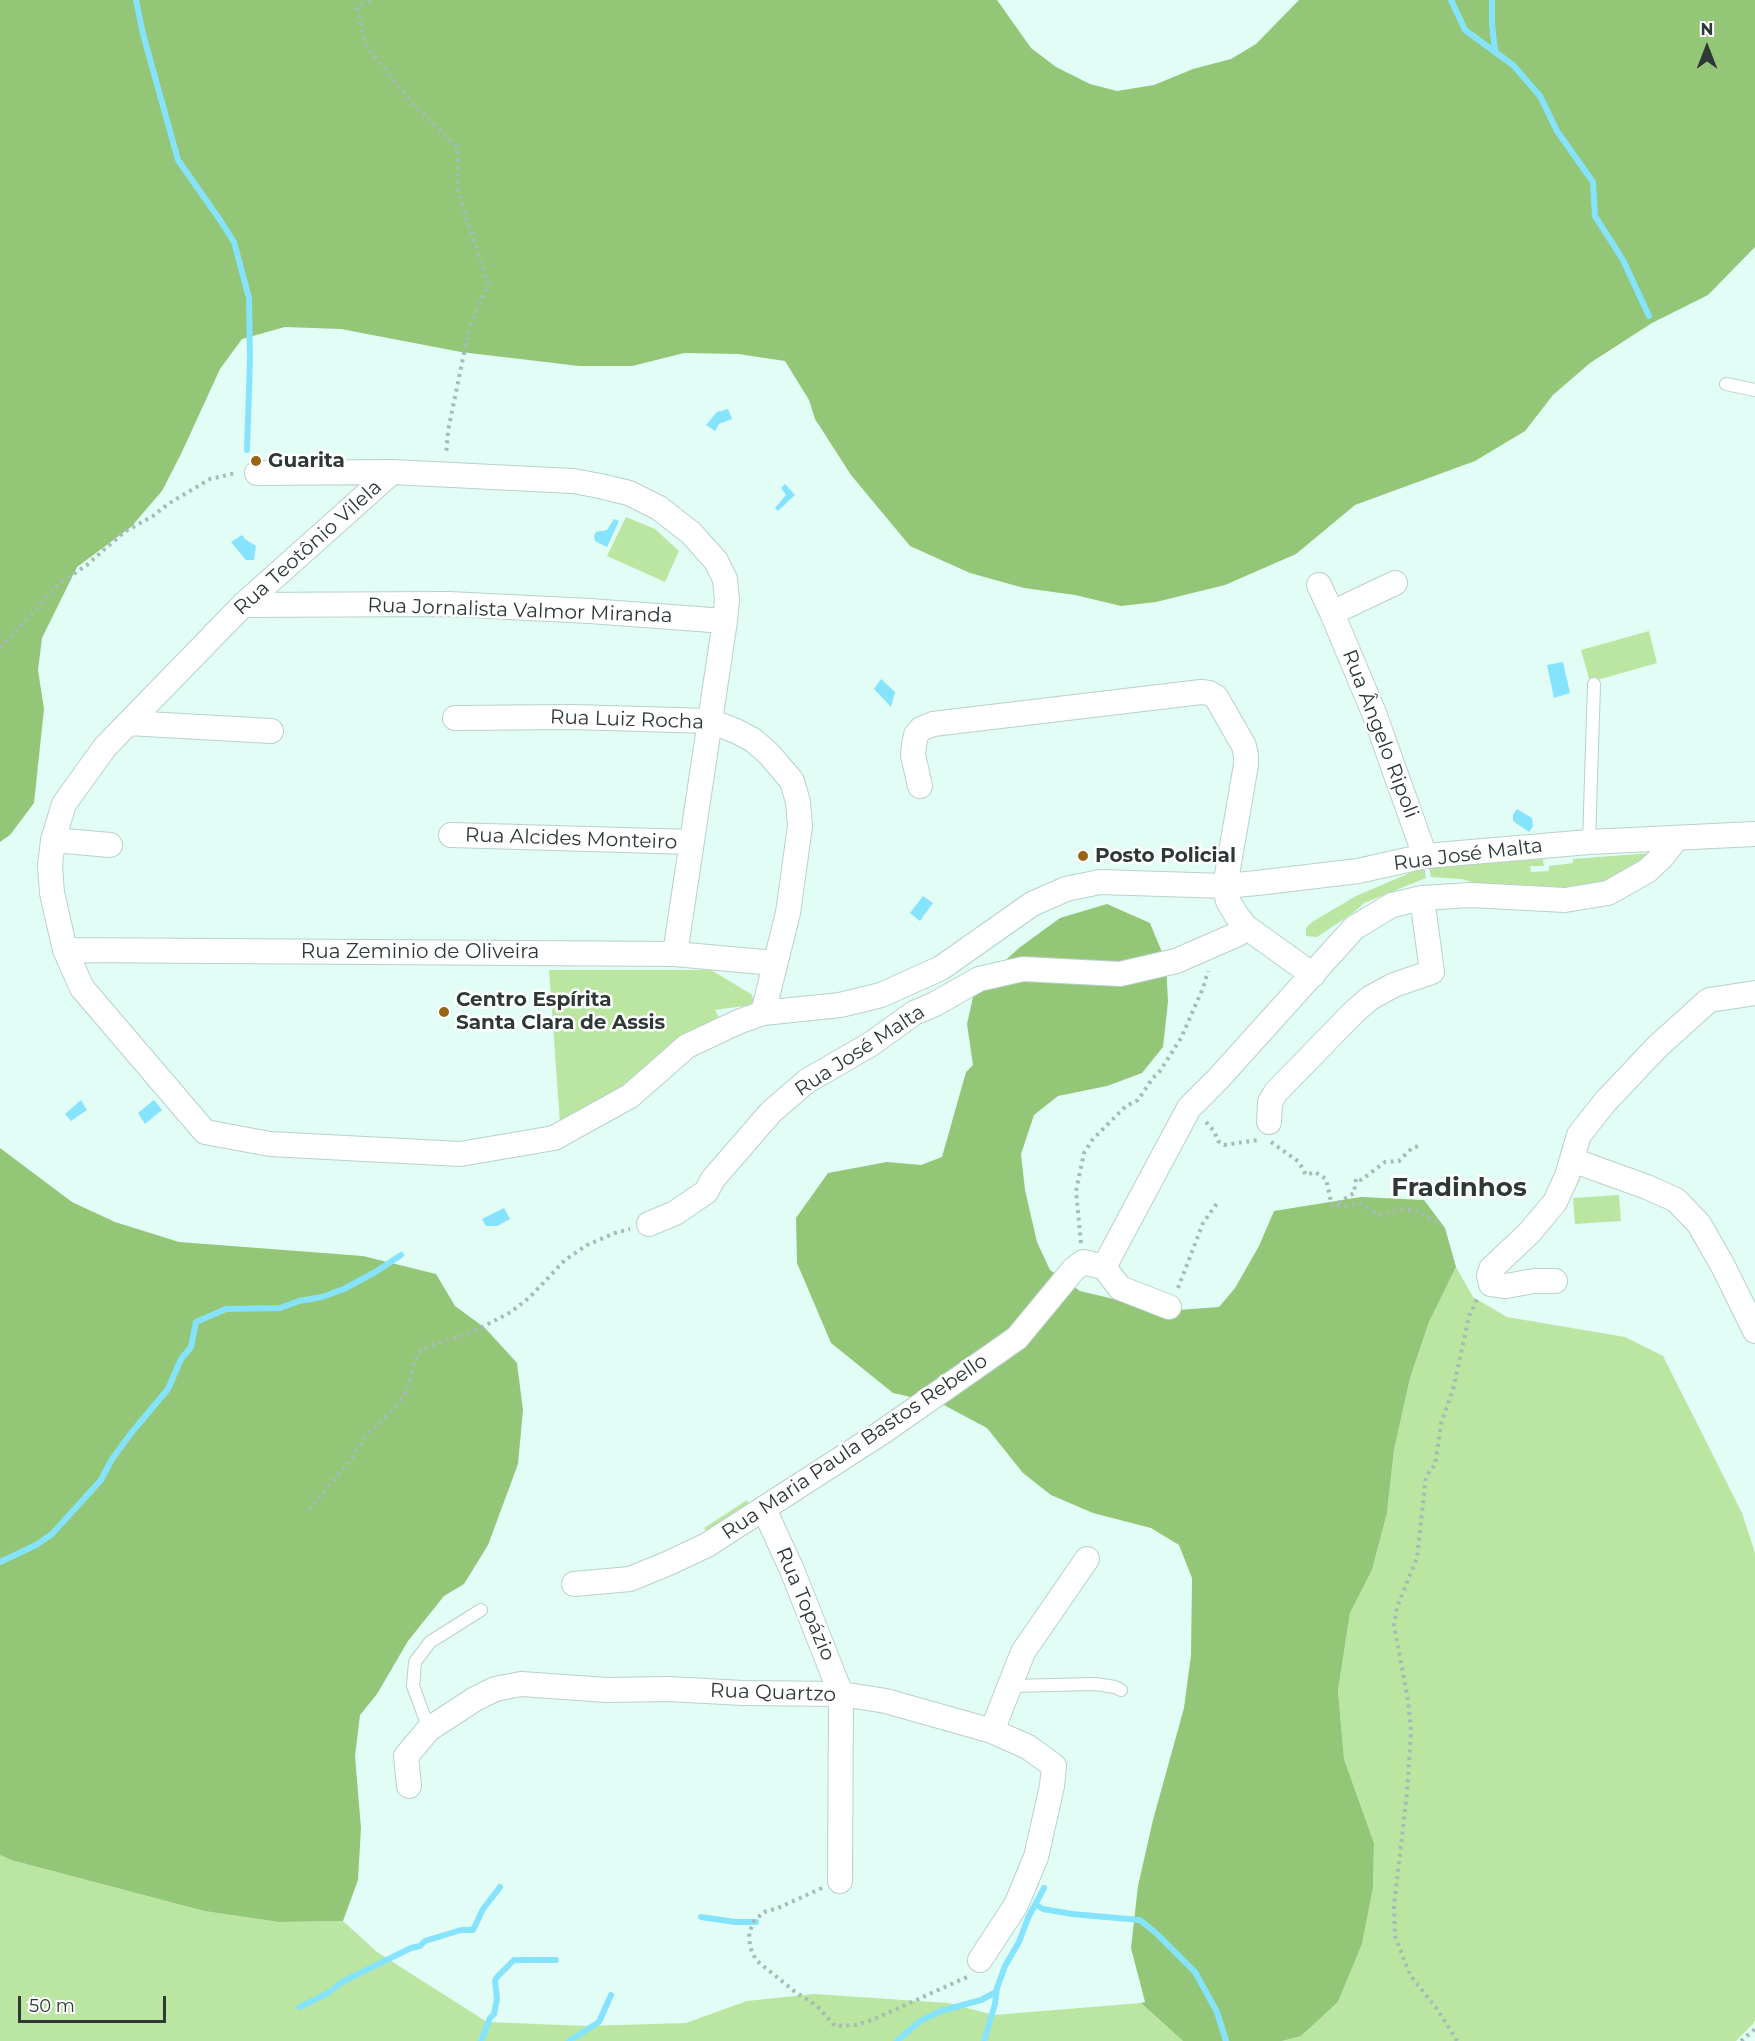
<!DOCTYPE html>
<html>
<head>
<meta charset="utf-8">
<style>
	body { margin:0 }
	#map { position:relative; width:1755px; height:2041px; overflow:hidden; background:#e2fdf5; font-family:Montserrat,sans-serif }
	canvas { display:block }
	.north { position:absolute; left:1677px; top:18px; width:60px; height:60px; -webkit-text-stroke:4px #fff; paint-order:stroke; rotate:0deg; font-size:16px; font-weight:700; line-height:24px; text-align:center; color:#2e3835 }
	.north::after { content:''; display:block; margin:auto; width:21px; height:27px; background:#2e3835; clip-path:polygon(50% 0,100% 100%,50% 72%,0 100%) }
	.scale { position:absolute; left:18px; top:1996px; width:148px; height:27px; box-sizing:border-box; border:3px solid #2e3835; border-top:0; padding-left:8px; font-size:18px; line-height:21px; white-space:nowrap; color:#2e3835; -webkit-text-stroke:4px #fff; paint-order:stroke }
</style>
</head>
<body>
<div id="map">
<canvas width="1755" height="2041"></canvas>
<div class="north">N</div>
<div class="scale">50 m</div>
</div>
<script>
const ctx = document.querySelector('canvas').getContext('2d');
ctx.lineJoin = 'round';
function fillPath(path, color) {
  ctx.fillStyle = color;
  ctx.fill(path, 'evenodd');
}
function toPath(rows) {
  const path = new Path2D();
  for (const r of rows) {
    path.moveTo(r[0], r[1]);
    for (let i = 2; i < r.length; i += 2) path.lineTo(r[i], r[i + 1]);
  }
  return path;
}
function strokePath(path, color, width, dash) {
  ctx.strokeStyle = color;
  ctx.lineWidth = width;
  ctx.lineCap = dash ? 'butt' : 'round';
  ctx.setLineDash(dash || []);
  ctx.stroke(path);
}
function label(font, color, halo, rows, align = 'center') {
  ctx.font = font + ' Montserrat,sans-serif';
  ctx.lineWidth = 5;
  ctx.setLineDash([]);
  ctx.textBaseline = 'middle';
  ctx.strokeStyle = halo;
  ctx.fillStyle = color;
  for (const [text, x, y, turn = 0] of rows) {
    ctx.save();
    ctx.translate(x, y);
    ctx.rotate((+turn || 0) * Math.PI / 180);
    ctx.textAlign = isNaN(turn) ? turn : align;
    if (halo) ctx.strokeText(text, 0, 0);
    ctx.fillText(text, 0, 0);
    ctx.restore();
  }
}
const green = toPath([
	[626,517,655,529,679,551,665,582,607,556],
	[1649,631,1657,663,1590,682,1581,650],
	[1652,853,1654,855,1588,892,1486,886,1461,879,1431,877,1429,867,1543,859,1544,866,1530,866,1531,872,1549,871,1549,866,1573,863,1573,859],
	[1424,867,1426,878,1364,903,1353,913,1317,937,1306,936,1306,928,1312,922,1356,896],
	[549,970,711,970,751,994,754,1000,751,1005,715,1010,719,1017,718,1020,634,1084,560,1123],
	[1619,1195,1621,1221,1575,1224,1573,1198],
	[1456,1267,1473,1297,1507,1317,1625,1337,1663,1356,1742,1513,1755,1553,1755,2020,1753,2024,1736,2041,1282,2041,1301,2036,1338,2002,1362,1944,1373,1888,1374,1843,1344,1759,1338,1690,1350,1613,1372,1570,1387,1513,1394,1450,1410,1378,1429,1322],
	[747,1500,751,1507,708,1534,704,1528],
	[0,1855,11,1860,204,1911,279,1922,343,1921,377,1952,487,2022,586,2026,686,2023,747,2001,814,1994,948,2003,994,2015,1141,2003,1183,2041,0,2041]
]);
const forest = toPath([
	[0,0,997,0,1031,48,1056,67,1090,84,1117,91,1154,85,1193,69,1231,59,1256,44,1299,0,1755,0,1755,247,1708,295,1652,323,1590,363,1553,395,1525,431,1475,461,1355,505,1296,554,1225,585,1156,602,1121,606,1075,595,1024,588,970,573,910,546,851,475,815,419,809,400,785,361,738,354,684,353,632,366,579,366,461,352,341,329,285,327,242,339,220,369,181,454,162,491,131,527,77,567,42,638,38,670,44,709,34,803,10,835,0,842],
	[1107,904,1150,923,1166,962,1168,1002,1163,1047,1142,1073,1107,1086,1058,1096,1034,1115,1021,1154,1025,1190,1037,1242,1050,1270,1080,1291,1164,1311,1219,1307,1235,1288,1259,1246,1274,1211,1361,1197,1424,1200,1445,1228,1456,1267,1429,1322,1410,1378,1394,1450,1387,1513,1372,1570,1350,1613,1338,1690,1344,1759,1374,1843,1373,1888,1362,1944,1338,2002,1301,2036,1282,2041,1183,2041,1141,2003,1145,2002,1131,1948,1138,1886,1153,1820,1184,1708,1191,1655,1192,1578,1179,1545,1151,1528,1093,1513,1051,1495,1023,1473,987,1428,942,1404,893,1393,831,1343,797,1263,796,1218,828,1173,887,1162,921,1165,942,1157,966,1072,973,1065,967,1024,975,988,1019,948,1060,918],
	[0,1148,72,1202,115,1222,179,1242,363,1256,436,1274,455,1306,485,1328,517,1363,523,1410,518,1464,488,1545,464,1584,444,1596,408,1641,377,1694,360,1715,355,1756,361,1828,358,1880,343,1921,279,1922,204,1911,11,1860,0,1855]
]);
const water = toPath([
	[728,409,732,419,719,424,715,431,706,425,717,412],
	[785,484,795,495,778,511,775,508,786,495,781,488],
	[614,519,619,521,607,547,595,541,594,536,596,532,607,530],
	[242,535,245,539,256,546,254,560,246,560,231,542],
	[1563,662,1570,693,1554,698,1547,665],
	[881,679,895,692,891,707,874,689],
	[1517,809,1532,818,1533,826,1529,832,1513,821,1513,815],
	[923,896,933,903,920,921,910,913],
	[81,1100,87,1110,71,1121,65,1114],
	[154,1100,162,1110,145,1124,138,1113],
	[504,1208,510,1219,497,1226,486,1226,482,1219]
]);
const stream = toPath([
	[136,0,143,34,178,160,220,220,234,242,249,298,250,359,247,450],
	[1451,0,1465,30,1513,65,1540,96,1557,131,1593,182,1595,216,1623,260,1649,316],
	[1492,0,1492,24,1495,51],
	[0,1562,36,1545,52,1534,101,1480,112,1459,132,1432,168,1389,181,1359,191,1347,196,1322,226,1309,280,1308,299,1301,322,1297,344,1289,377,1271,401,1255],
	[1036,1905,1043,1909,1072,1914,1140,1920,1156,1933,1195,1972,1217,2012,1226,2041],
	[701,1917,735,1922,756,1922],
	[300,2007,328,1993,342,1982,411,1948,420,1946,425,1941,461,1930,473,1930,483,1909,500,1887],
	[481,2041,490,2018,494,2014,497,1999,495,1981,497,1977,514,1960,556,1960],
	[569,2041,599,2022,611,1995],
	[897,2041,920,2021,941,2011,981,2000,996,1992],
	[984,2041,995,2004,997,1988,1005,1966,1019,1942,1028,1918,1044,1888]
]);
const path = toPath([
	[370,0,357,8,365,44,412,103,458,148,458,192,488,284,469,329,448,431,446,455],
	[0,648,60,583,87,565,124,532,153,516,168,504,210,479,236,473],
	[1206,1122,1214,1131,1218,1141,1224,1145,1258,1140],
	[1271,1142,1299,1162,1306,1175,1315,1172,1326,1179,1332,1206,1337,1204,1341,1206,1361,1204,1379,1215,1401,1209,1421,1212,1426,1217,1441,1224],
	[1338,1203,1354,1193,1356,1178,1361,1180,1385,1162,1399,1161,1412,1148,1422,1145],
	[1081,1243,1076,1191,1084,1153,1093,1139,1126,1106,1138,1100,1152,1079,1160,1071,1181,1038,1203,988,1208,971],
	[1178,1288,1203,1223,1218,1202],
	[309,1510,349,1462,368,1433,395,1408,406,1393,414,1363,420,1351,432,1345,473,1332,511,1312,530,1297,565,1260,587,1245,615,1233,630,1229],
	[822,1888,778,1908,764,1912,754,1921,749,1933,750,1947,756,1960,794,1991,817,2006,835,2026,856,2025,872,2020,967,1977],
	[1457,2041,1437,2009,1410,1975,1395,1936,1394,1906,1407,1793,1411,1732,1408,1700,1394,1625,1397,1607,1417,1558,1426,1476,1435,1465,1441,1424,1454,1386,1469,1316,1478,1297],
	[1741,2041,1755,2029]
]);
const service = toPath([
	[1726,384,1755,390],
	[1589,842,1594,684],
	[1010,1686,1095,1684,1115,1687,1121,1690],
	[429,1729,413,1686,415,1662,430,1642,481,1610]
]);
const minor = toPath([
	[257,473,392,472],
	[1319,585,1332,613,1374,713,1425,856],
	[243,605,449,604,590,611,725,621],
	[1332,613,1395,583],
	[455,718,572,717,710,721,736,731,753,740,769,754,792,781,798,802,800,826,788,913,763,1013],
	[128,723,271,731],
	[920,786,913,755,914,745,916,735,921,729,933,724,1201,692,1209,693,1216,697,1244,746,1246,756,1246,765,1225,886,1228,901,1237,916,1246,927,1313,975],
	[451,835,692,842],
	[53,840,110,845],
	[65,950,675,954,774,963],
	[675,954,725,621,727,600,725,579,716,561,691,533,659,508,629,493,600,486,573,481,392,472,243,605,105,747,64,804,53,840,50,866,52,893,65,950,82,988,205,1132,270,1144,460,1154,554,1138,630,1096,687,1046,738,1022,763,1013,840,1005,881,995,941,968,1032,904,1066,889,1100,882,1225,886,1257,883,1358,871,1425,856,1589,842,1755,834],
	[1269,1122,1270,1102,1276,1092,1353,1013,1370,998,1394,985,1432,972,1422,898],
	[1572,1160,1647,1187,1676,1200,1699,1224,1723,1266,1755,1331],
	[649,1224,675,1213,706,1192,713,1179,771,1112,807,1081,871,1044,914,1013,935,1004,979,979,1023,969,1120,974,1176,961,1238,934,1246,927],
	[1555,1281,1534,1281,1506,1286,1491,1284,1489,1276,1491,1269,1530,1232,1555,1202,1567,1176,1579,1135,1605,1102,1657,1047,1709,1000,1755,993],
	[1169,1307,1120,1288,1104,1267,1189,1108,1218,1079,1354,928,1392,905,1422,898,1471,895,1565,900,1608,893,1647,871,1662,857,1677,838],
	[764,1509,792,1570,841,1694,840,1881],
	[574,1584,630,1579,669,1563,707,1545,884,1431,1017,1338,1074,1269,1083,1262,1104,1267],
	[992,1731,1023,1652,1087,1559],
	[409,1786,406,1756,429,1729,475,1699,495,1689,521,1684,607,1690,668,1689,743,1693,841,1694,886,1701,992,1731,1028,1747,1054,1766,1052,1786,1036,1857,1016,1905,980,1960]
]);
const markers = [
	[256,461,6,"#966516"],
	[1083,856,6,"#966516"],
	[444,1012,6,"#966516"]
];
const poiNames = [
	["Guarita",268,461],
	["Posto Policial",1095,856],
	["Centro Espírita",456,1000],
	["Santa Clara de Assis",456,1023]
];
const streetNames = [
	["Rua Teotônio Vilela",308,548,-42],
	["Rua Jornalista Valmor Miranda",520,611,2],
	["Rua Luiz Rocha",627,720,2],
	["Rua Ângelo Ripoli",1380,734,69],
	["Rua Alcides Monteiro",571,839,2],
	["Rua José Malta",1468,855,-7],
	["Rua Zeminio de Oliveira",420,952],
	["Rua José Malta",860,1051,-33],
	["Rua Maria Paula Bastos Rebello",855,1447,-34],
	["Rua Topázio",805,1604,67],
	["Rua Quartzo",773,1693,2]
];
const districtNames = [
	["Fradinhos",1459,1188]
];
fillPath(green, '#bae6a2');
fillPath(forest, '#93c677');
fillPath(water, '#86e3fd');
strokePath(stream, '#86e3fd', 6);
strokePath(service, '#b8d1ca', 14);
strokePath(minor, '#b8d1ca', 26);
strokePath(path, '#a6bbb5', 4, [3, 4.5]);
strokePath(service, '#fff', 12);
strokePath(minor, '#fff', 24);
for (const [x, y, r, color] of markers) {
  const dot = new Path2D();
  dot.arc(x, y, r, 0, 2 * Math.PI);
  ctx.fillStyle = color;
  ctx.fill(dot);
  strokePath(dot, '#fff', 2);
}
label('bold 20px', '#2e3835', '#fff', poiNames, 'left');
label('20px', '#2e3835', '#fff', streetNames);
label('bold 26px', '#2e3835', '#fff', districtNames);
</script>
</body>
</html>
